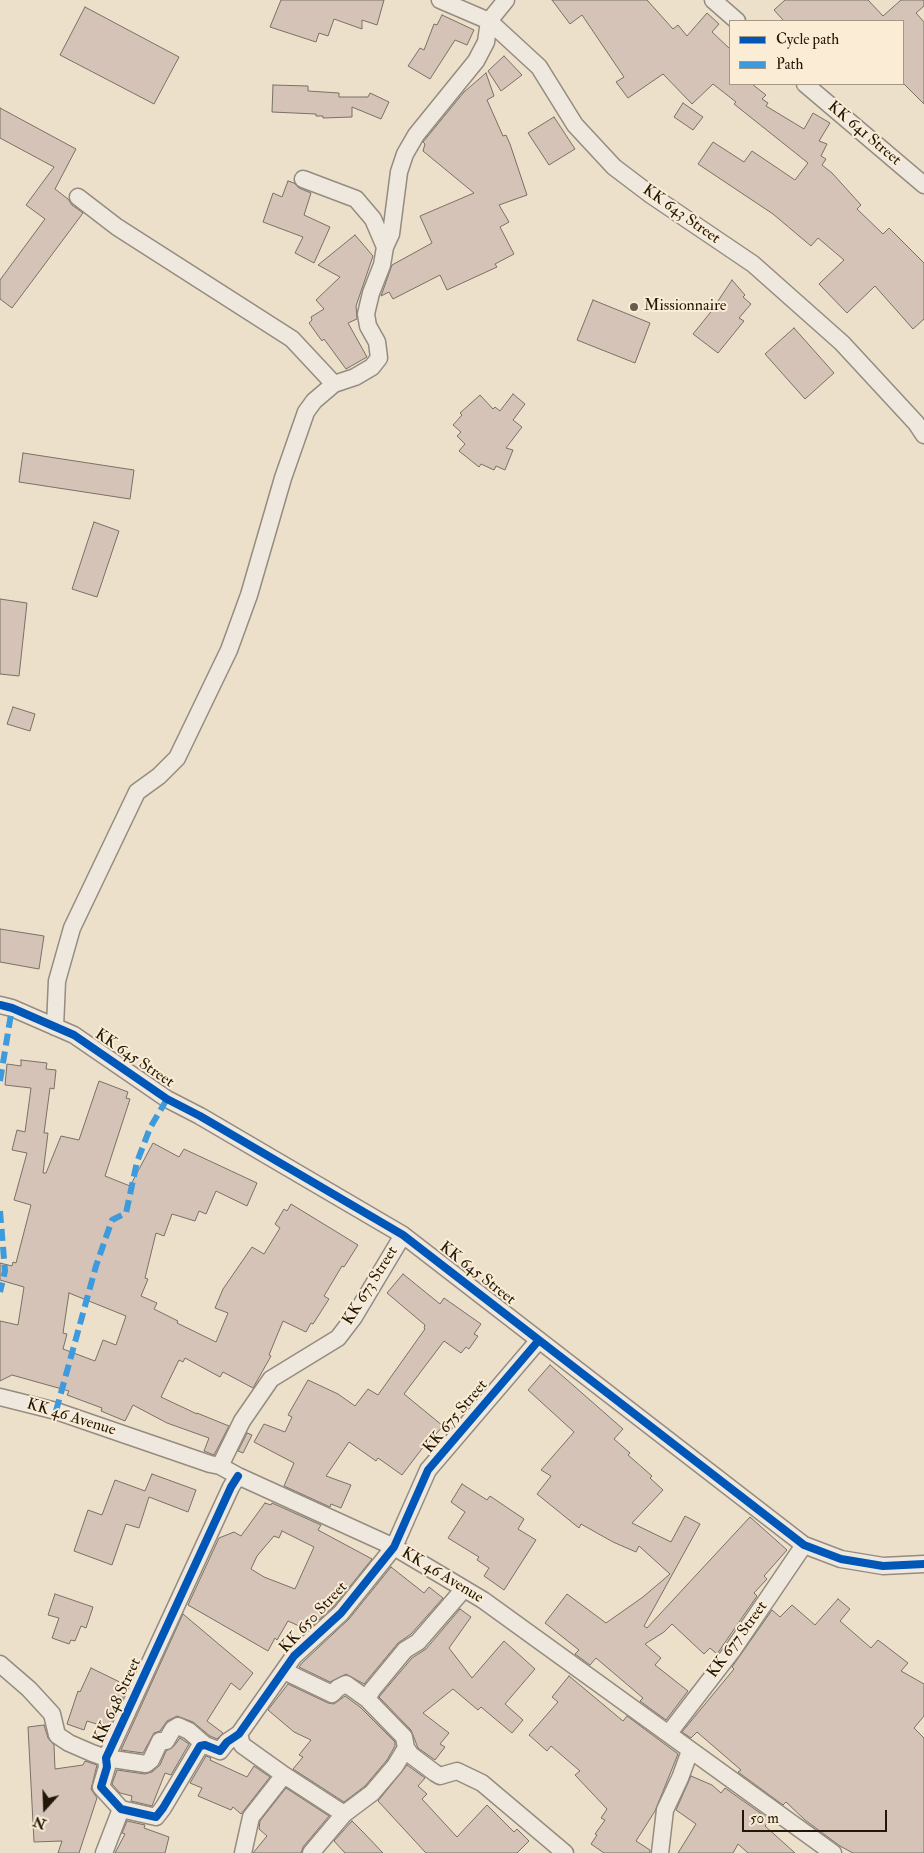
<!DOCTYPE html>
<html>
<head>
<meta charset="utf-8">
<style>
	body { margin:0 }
	#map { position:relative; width:924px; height:1853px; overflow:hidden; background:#ece0cb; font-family:"IM FELL Double Pica",serif }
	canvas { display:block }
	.legend { position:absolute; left:729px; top:20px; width:175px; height:65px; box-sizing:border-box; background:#fbedd5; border:1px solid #a49883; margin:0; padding:6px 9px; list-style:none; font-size:15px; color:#221809 }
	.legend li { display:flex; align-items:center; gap:10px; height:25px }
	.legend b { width:25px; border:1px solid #a49883 }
	.north { position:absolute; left:20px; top:1783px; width:50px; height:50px; -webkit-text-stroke:4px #fbedd5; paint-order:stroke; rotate:200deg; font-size:14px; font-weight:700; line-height:20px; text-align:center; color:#221809 }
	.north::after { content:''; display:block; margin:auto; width:18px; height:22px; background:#221809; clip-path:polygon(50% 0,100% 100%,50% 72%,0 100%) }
	.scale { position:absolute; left:742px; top:1810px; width:145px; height:22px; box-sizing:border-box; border:2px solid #221809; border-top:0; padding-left:6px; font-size:15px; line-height:18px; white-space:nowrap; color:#221809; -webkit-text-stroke:4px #fbedd5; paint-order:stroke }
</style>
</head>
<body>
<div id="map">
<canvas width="924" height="1853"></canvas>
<ul class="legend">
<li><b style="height:6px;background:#0057b8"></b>Cycle path</li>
<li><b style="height:6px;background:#3c9add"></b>Path</li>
</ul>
<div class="north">N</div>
<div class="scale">50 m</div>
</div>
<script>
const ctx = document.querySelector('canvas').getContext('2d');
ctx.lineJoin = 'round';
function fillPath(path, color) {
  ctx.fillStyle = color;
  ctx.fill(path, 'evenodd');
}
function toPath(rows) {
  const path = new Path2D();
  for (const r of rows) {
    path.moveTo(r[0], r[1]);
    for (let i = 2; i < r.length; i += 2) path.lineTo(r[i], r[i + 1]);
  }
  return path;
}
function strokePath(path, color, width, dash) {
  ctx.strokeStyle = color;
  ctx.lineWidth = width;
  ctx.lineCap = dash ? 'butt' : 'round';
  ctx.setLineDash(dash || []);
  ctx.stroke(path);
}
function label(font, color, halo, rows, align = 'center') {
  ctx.font = font + ' "IM FELL Double Pica",serif';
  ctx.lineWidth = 4;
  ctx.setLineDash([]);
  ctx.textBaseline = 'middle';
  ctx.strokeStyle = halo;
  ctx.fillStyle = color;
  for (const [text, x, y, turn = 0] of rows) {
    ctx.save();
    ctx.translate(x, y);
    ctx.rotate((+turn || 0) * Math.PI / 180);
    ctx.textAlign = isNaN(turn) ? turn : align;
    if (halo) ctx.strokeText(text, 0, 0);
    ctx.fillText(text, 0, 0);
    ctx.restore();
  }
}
const building = toPath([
	[281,0,384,0,377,25,362,20,362,29,334,19,328,36,319,33,316,42,270,27,281,0],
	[552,0,647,0,673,29,678,25,687,36,707,13,719,24,712,32,730,49,730,84,752,84,766,95,762,99,768,103,766,106,804,129,813,113,830,123,819,141,827,144,821,156,826,159,822,165,832,173,861,205,857,209,883,234,889,228,924,263,924,319,913,329,875,286,847,313,819,284,844,260,818,238,811,246,773,214,698,164,713,142,744,162,752,151,795,180,808,163,734,104,736,102,713,84,692,104,663,74,628,98,616,82,624,77,582,15,570,24,552,0],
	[785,0,868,0,883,16,901,0,924,0,924,6,916,13,924,22,924,104,903,83,903,21,784,21,774,10,785,0],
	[85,7,179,57,154,104,60,55,85,7],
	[442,15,474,30,467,45,455,40,430,79,408,66,420,48,424,50,434,24,437,25,442,15],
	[504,56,522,75,501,91,488,71,504,56],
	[486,73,494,96,487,100,503,136,506,135,510,144,527,195,499,205,509,222,500,227,514,254,495,264,497,267,447,290,440,275,393,299,389,292,381,296,392,265,432,243,420,216,474,193,423,151,425,144,423,142,464,92,486,73],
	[273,85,308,86,308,91,339,93,339,97,368,97,370,93,389,102,381,119,352,107,352,117,323,118,323,116,316,116,316,114,272,112,273,85],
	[683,103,703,117,693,130,674,117,683,103],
	[0,108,76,149,55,189,68,199,72,205,83,213,12,308,0,299,0,280,45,219,26,205,54,167,0,138,0,108],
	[554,117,575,149,549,165,528,133,554,117],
	[288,181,294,183,299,188,311,193,304,215,330,227,314,263,295,253,303,237,263,222,273,193,282,197,288,181],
	[355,235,373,256,356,306,357,319,348,323,367,357,346,369,324,339,322,341,309,323,312,320,311,317,324,309,316,300,340,277,318,265,355,235],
	[732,280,745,295,743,297,751,304,739,318,744,321,718,353,693,334,710,313,732,280],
	[593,300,650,323,635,363,577,340,593,300],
	[794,328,834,373,805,399,765,354,794,328],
	[513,394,525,404,513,420,522,427,506,448,513,450,505,470,496,466,494,470,481,464,479,467,459,451,465,444,457,436,461,432,453,425,462,415,460,413,480,395,493,409,495,407,500,411,513,394],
	[23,453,134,470,130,499,19,482,23,453],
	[94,522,119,531,97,597,72,589,94,522],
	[0,599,27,603,19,676,0,674,0,599],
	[13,707,35,714,30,731,7,724,13,707],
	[0,929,44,936,39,969,0,962,0,929],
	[21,1060,47,1063,46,1069,56,1070,54,1089,50,1088,44,1133,48,1133,43,1173,46,1173,61,1136,79,1140,99,1081,128,1092,126,1098,130,1099,105,1176,130,1186,153,1143,179,1157,184,1149,257,1183,247,1206,216,1191,206,1214,199,1211,195,1221,172,1214,164,1236,156,1233,145,1278,148,1279,141,1296,157,1303,154,1309,178,1321,177,1323,216,1342,228,1313,215,1308,223,1289,252,1247,264,1254,280,1228,275,1224,284,1209,287,1211,291,1204,358,1245,344,1267,342,1266,324,1296,329,1299,313,1324,311,1323,306,1332,283,1321,269,1355,271,1356,253,1388,223,1372,220,1377,185,1358,183,1362,179,1360,161,1397,197,1414,197,1413,229,1426,214,1455,204,1451,209,1438,167,1423,133,1405,125,1421,101,1411,102,1408,67,1395,69,1391,12,1375,0,1381,0,1321,18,1325,24,1287,0,1280,0,1263,12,1266,13,1262,16,1263,31,1205,14,1200,27,1153,12,1150,17,1130,25,1132,31,1088,5,1085,7,1064,21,1066,21,1060],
	[69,1293,126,1316,116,1345,103,1340,95,1361,63,1349,67,1334,63,1333,69,1293],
	[403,1274,440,1304,444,1298,481,1324,474,1334,478,1336,469,1349,466,1347,461,1353,444,1341,404,1394,443,1426,428,1443,427,1442,402,1475,378,1458,376,1461,349,1442,326,1476,351,1485,341,1508,331,1504,330,1507,284,1486,294,1463,254,1442,264,1424,285,1432,292,1417,288,1415,308,1380,338,1394,355,1406,368,1389,378,1395,425,1329,424,1328,425,1325,387,1293,403,1274],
	[550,1365,623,1429,614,1439,630,1453,628,1455,652,1476,650,1478,663,1490,632,1523,671,1542,685,1516,700,1524,644,1626,647,1628,750,1517,787,1550,764,1576,767,1579,754,1593,757,1596,717,1654,710,1648,704,1654,672,1624,664,1632,645,1644,661,1658,655,1665,688,1691,666,1720,640,1701,643,1698,596,1658,590,1665,575,1654,579,1650,545,1623,567,1594,606,1623,643,1597,670,1574,639,1546,636,1552,613,1542,581,1524,579,1528,537,1494,551,1476,541,1470,574,1432,528,1390,550,1365],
	[247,1433,252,1435,243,1453,238,1451,247,1433],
	[152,1474,196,1490,188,1512,149,1497,139,1528,126,1524,112,1565,74,1551,88,1510,102,1515,115,1480,145,1491,152,1474],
	[462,1484,487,1500,490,1496,524,1519,518,1529,536,1540,504,1590,484,1576,489,1568,477,1560,479,1557,448,1538,465,1512,451,1502,462,1484],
	[265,1503,271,1505,272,1503,321,1525,318,1530,372,1559,334,1606,308,1630,288,1621,277,1640,275,1638,268,1651,188,1605,219,1538,234,1532,241,1536,265,1503],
	[282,1531,314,1547,295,1589,264,1577,251,1569,257,1556,274,1536,279,1538,282,1531],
	[391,1567,424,1593,429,1587,443,1598,411,1634,398,1643,364,1684,346,1674,330,1682,299,1667,303,1662,349,1619,391,1567],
	[55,1594,93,1607,86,1628,81,1626,75,1641,71,1640,69,1644,52,1638,59,1618,48,1615,55,1594],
	[838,1599,850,1609,840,1621,871,1648,878,1640,908,1663,901,1671,924,1684,924,1716,914,1728,924,1738,924,1853,853,1853,840,1846,805,1820,786,1802,783,1805,738,1772,741,1770,697,1732,691,1738,682,1732,734,1669,732,1667,772,1610,780,1617,792,1605,815,1625,838,1599],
	[460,1609,471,1617,449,1648,472,1678,504,1641,535,1669,505,1704,523,1720,512,1733,481,1707,478,1710,453,1689,423,1713,449,1733,440,1744,445,1747,435,1760,418,1748,411,1730,379,1697,412,1658,426,1649,460,1609],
	[183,1614,253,1673,240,1690,231,1683,207,1721,223,1733,217,1739,210,1736,193,1722,177,1716,167,1721,160,1731,154,1733,143,1753,121,1750,183,1614],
	[91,1668,128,1686,109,1728,87,1721,84,1730,67,1724,78,1691,80,1692,91,1668],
	[569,1676,623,1721,627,1716,678,1754,655,1811,636,1841,650,1850,650,1853,604,1853,591,1844,597,1835,595,1834,605,1820,601,1818,607,1809,575,1775,580,1771,551,1746,547,1751,529,1735,558,1702,552,1697,569,1676],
	[288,1684,328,1703,334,1704,345,1696,360,1707,395,1742,395,1746,387,1760,365,1786,344,1802,293,1769,303,1757,299,1755,311,1740,294,1732,268,1710,288,1684],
	[44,1725,48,1738,54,1745,55,1769,83,1765,85,1761,97,1765,91,1789,97,1798,79,1853,58,1853,62,1841,34,1842,28,1727,44,1725],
	[180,1738,189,1744,171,1775,165,1773,152,1806,131,1801,132,1796,120,1793,112,1784,117,1770,145,1774,152,1772,160,1765,166,1751,174,1746,180,1738],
	[206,1756,211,1758,210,1760,247,1777,254,1766,270,1777,241,1814,233,1807,231,1810,198,1796,202,1788,190,1783,206,1756],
	[407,1765,425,1778,418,1786,427,1794,422,1799,457,1837,487,1805,514,1832,517,1829,529,1841,517,1853,426,1853,378,1801,407,1765],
	[691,1776,712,1785,721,1793,725,1788,770,1820,765,1826,795,1853,748,1853,738,1844,733,1853,678,1853,696,1824,676,1810,691,1776],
	[286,1788,329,1816,303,1847,301,1853,253,1853,267,1836,259,1829,260,1821,286,1788],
	[127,1821,145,1825,144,1828,169,1837,165,1853,115,1853,125,1834,122,1833,127,1821],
	[352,1821,363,1832,383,1853,345,1853,334,1841,352,1821]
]);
const street = toPath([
	[440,0,489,21,539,67,575,125,614,167,651,195,753,264,842,343,916,423,924,435],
	[713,0,737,21],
	[805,84,924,185],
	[78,197,117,227,292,339,334,384],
	[385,247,391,234,399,172,405,154,416,135,476,61,486,42,489,21,506,0],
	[0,1005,12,1008,74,1035,167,1099,200,1116,403,1235,804,1545,841,1559,883,1566,924,1564],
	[55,1027,57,981,72,928,137,792,159,776,177,758,229,650,249,595,283,478,306,412,314,401,334,384,355,377,372,367,379,358,377,342,368,326,366,314,371,293,382,265,385,247,373,219,356,199,303,179],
	[0,1397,56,1411,210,1464,220,1466,238,1476,394,1547,483,1600,833,1853],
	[220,1466,242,1421,271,1379,338,1338,354,1317,403,1235],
	[238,1476,231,1487,106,1758,107,1767,101,1787,121,1809,156,1817,163,1808,200,1746,205,1745,220,1751,227,1742,239,1734,294,1656,341,1613,394,1547,428,1470,539,1340],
	[0,1664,29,1689,52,1714,57,1735,69,1743,92,1753,106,1758,146,1764,151,1760,160,1741,166,1741,173,1729,178,1726,189,1731,205,1745],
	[284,1671,332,1694,338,1688,346,1684,367,1699,404,1737,406,1748,411,1755,435,1773,440,1776,457,1771,482,1783,565,1853],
	[367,1699,372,1690,405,1650,418,1642,463,1590],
	[669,1733,732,1651,804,1545],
	[239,1734,242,1745,284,1775,344,1814],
	[104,1853,121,1809],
	[243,1853,251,1817,284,1775],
	[311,1853,344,1814,372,1793,395,1766,406,1748],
	[660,1853,665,1810,680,1778,690,1751]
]);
const quiet = toPath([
	[0,1081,12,1008],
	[0,1211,5,1271,0,1292],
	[56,1411,96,1266,112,1220,126,1213,137,1162,150,1128,167,1099]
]);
const cycleway = toPath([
	[0,1005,12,1008,74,1035,167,1099,200,1116,403,1235,804,1545,841,1559,883,1566,924,1564],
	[238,1476,231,1487,106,1758,107,1767,101,1787,121,1809,156,1817,163,1808,200,1746,205,1745,220,1751,227,1742,239,1734,294,1656,341,1613,394,1547,428,1470,539,1340]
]);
const markers = [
	[634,307,5,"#695e4d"]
];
const streetNames = [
	["KK 641 Street",864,134,40],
	["KK 643 Street",681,215,35],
	["KK 645 Street",134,1059,34],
	["KK 645 Street",477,1274,38],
	["KK 673 Street",371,1286,-58],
	["KK 675 Street",456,1417,-50],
	["KK 46 Avenue",71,1418,17],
	["KK 46 Avenue",442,1576,31],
	["KK 650 Street",314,1618,-47],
	["KK 677 Street",738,1640,-54],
	["KK 648 Street",118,1701,-65]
];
const poiNames = [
	["Missionnaire",644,307]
];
fillPath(building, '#d4c3b6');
strokePath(building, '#787165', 1);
strokePath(street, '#958c7f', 19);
strokePath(street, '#efe8de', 16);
strokePath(quiet, '#3c9add', 6, [12, 6]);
strokePath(cycleway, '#0057b8', 8);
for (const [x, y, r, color] of markers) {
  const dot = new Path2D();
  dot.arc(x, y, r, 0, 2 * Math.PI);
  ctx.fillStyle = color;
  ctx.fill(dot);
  strokePath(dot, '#fbedd5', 2);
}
label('16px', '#221809', '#fbedd5', streetNames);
label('16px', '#221809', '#fbedd5', poiNames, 'left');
</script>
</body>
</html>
